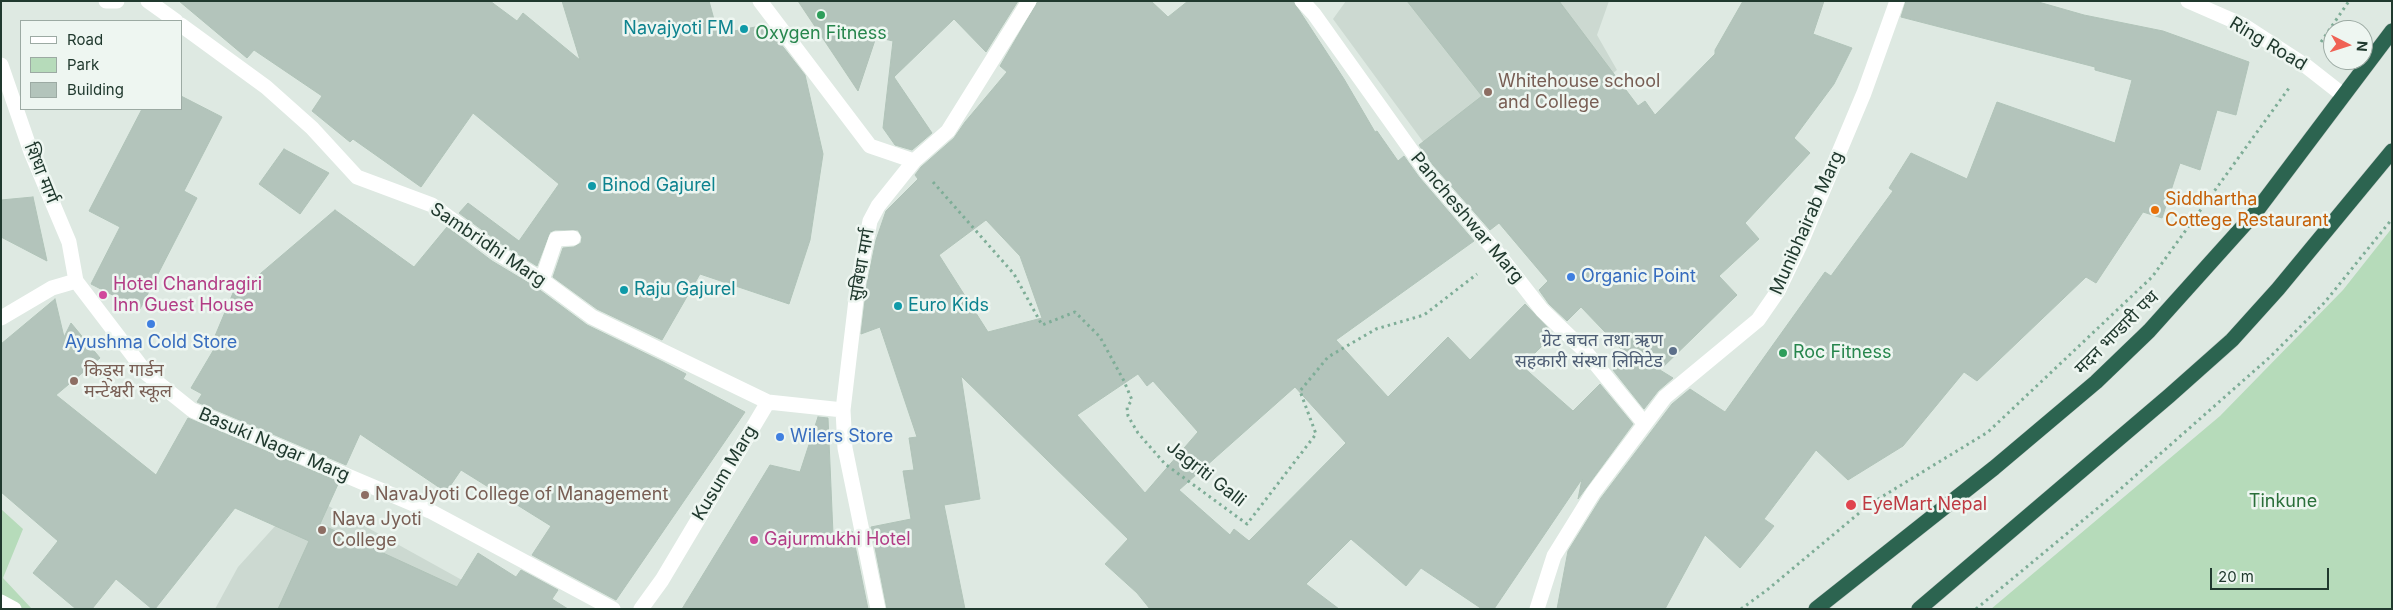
<!DOCTYPE html>
<html>
<head>
<meta charset="utf-8">
<style>
	body { margin:0 }
	#map { position:relative; width:2393px; height:610px; overflow:hidden; background:#dee9e2; font-family:Inter,sans-serif }
	canvas { display:block }
	.frame { position:absolute; inset:0; border:2px solid #20392e; pointer-events:none }
	.legend { position:absolute; left:20px; top:20px; width:162px; height:90px; box-sizing:border-box; background:#eef6f1; border:1px solid #9caaa3; margin:0; padding:6px 9px; list-style:none; font-size:15px; color:#20392e }
	.legend li { display:flex; align-items:center; gap:10px; height:25px }
	.legend b { width:25px; border:1px solid #9caaa3 }
	.north { position:absolute; left:2323px; top:20px; width:50px; height:50px; box-sizing:border-box; background:#eef6f1; border:1px solid #9caaa3; border-radius:50%; rotate:95deg; font-size:14px; font-weight:700; line-height:20px; text-align:center; color:#20392e }
	.north::after { content:''; display:block; margin:auto; width:18px; height:22px; background:#f06255; clip-path:polygon(50% 0,100% 100%,50% 72%,0 100%) }
	.scale { position:absolute; left:2210px; top:568px; width:119px; height:22px; box-sizing:border-box; border:2px solid #20392e; border-top:0; padding-left:6px; font-size:15px; line-height:18px; white-space:nowrap; color:#20392e; -webkit-text-stroke:4px #eef6f1; paint-order:stroke }
</style>
</head>
<body>
<div id="map">
<canvas width="2393" height="610"></canvas>
<div class="frame"></div>
<ul class="legend">
<li><b style="height:6px;background:#fff"></b>Road</li>
<li><b style="height:14px;background:#b6dbba"></b>Park</li>
<li><b style="height:14px;background:#b3c4bb"></b>Building</li>
</ul>
<div class="north">N</div>
<div class="scale">20 m</div>
</div>
<script>
const ctx = document.querySelector('canvas').getContext('2d');
ctx.lineJoin = 'round';
function fillPath(path, color) {
  ctx.fillStyle = color;
  ctx.fill(path, 'evenodd');
}
function toPath(rows) {
  const path = new Path2D();
  for (const r of rows) {
    path.moveTo(r[0], r[1]);
    for (let i = 2; i < r.length; i += 2) path.lineTo(r[i], r[i + 1]);
  }
  return path;
}
function strokePath(path, color, width, dash) {
  ctx.strokeStyle = color;
  ctx.lineWidth = width;
  ctx.lineCap = dash ? 'butt' : 'round';
  ctx.setLineDash(dash || []);
  ctx.stroke(path);
}
function label(font, color, halo, rows, align = 'center') {
  ctx.font = font + ' Inter,"Noto Sans Devanagari",sans-serif';
  ctx.lineWidth = 5;
  ctx.setLineDash([]);
  ctx.textBaseline = 'middle';
  ctx.strokeStyle = halo;
  ctx.fillStyle = color;
  for (const [text, x, y, turn = 0] of rows) {
    ctx.save();
    ctx.translate(x, y);
    ctx.rotate((+turn || 0) * Math.PI / 180);
    ctx.textAlign = isNaN(turn) ? turn : align;
    if (halo) ctx.strokeText(text, 0, 0);
    ctx.fillText(text, 0, 0);
    ctx.restore();
  }
}
const built = toPath([
	[1346,1,1609,1,1597,35,1617,70,1559,114,1468,203,1333,19],
	[305,493,471,585,518,609,215,609,238,567]
]);
const green = toPath([
	[2392,228,2392,609,1991,609,2220,416,2343,290],
	[1,509,23,529,3,578,32,609,1,609]
]);
const building = toPath([
	[179,1,490,1,517,21,523,13,580,60,562,1,709,1,718,34,766,25,805,75,823,154,810,240,789,304,700,274,662,340,597,309,553,277,563,248,574,247,581,243,582,237,578,230,555,230,550,232,537,266,503,245,459,213,468,203,519,241,559,184,473,113,421,187,353,139,350,142,312,111,322,96,254,50,247,58,179,1],
	[798,1,1018,1,986,52,954,19,894,77,932,133,912,150,895,145,883,128,893,41,876,37,858,91,798,1],
	[1038,1,1151,1,1168,17,1188,1,1293,1,1344,79,1375,132,1377,131,1398,161,1404,156,1419,177,1474,241,1336,340,1388,397,1448,337,1470,360,1525,304,1554,334,1522,366,1573,411,1600,384,1633,424,1578,499,1582,479,1494,609,1482,609,1421,568,1406,586,1351,539,1306,584,1339,609,1150,609,1137,593,1105,564,1128,539,961,376,980,499,944,505,965,609,887,609,871,527,911,519,903,471,914,470,909,438,917,437,880,327,861,334,867,284,876,240,886,211,918,179,915,175,921,167,954,138,965,122,1007,72,1000,66,1038,1],
	[986,220,1020,256,1042,318,988,332,939,255,986,220],
	[1138,374,1147,386,1153,381,1198,432,1145,493,1077,415,1138,374],
	[1295,387,1346,443,1249,541,1234,529,1230,535,1179,490,1295,387],
	[1407,1,1559,1,1638,106,1645,101,1655,115,1715,54,1715,50,1743,1,1824,1,1813,34,1852,48,1834,84,1794,138,1810,153,1745,223,1759,239,1719,276,1737,295,1660,370,1673,378,1658,391,1644,409,1613,370,1627,355,1581,307,1567,321,1549,304,1539,290,1548,281,1499,223,1490,230,1433,165,1419,145,1482,96,1407,1],
	[1906,1,2035,1,2084,15,2163,31,2249,62,2236,115,2217,110,2200,170,2180,163,2162,218,2143,212,2096,283,2086,277,1977,381,1964,372,1903,446,1848,480,1816,450,1764,519,1774,526,1740,568,1705,535,1665,609,1557,609,1568,551,1601,498,1672,404,1690,389,1725,412,1825,272,1831,276,1893,191,1889,188,1911,153,1967,179,1997,102,2115,143,2132,80,2095,70,2095,67,1901,17,1906,1],
	[181,96,222,117,184,191,197,198,140,309,91,284,120,227,89,211,142,109,181,109,181,96],
	[284,149,329,173,300,214,259,184,284,149],
	[33,197,47,261,1,237,1,200,33,197],
	[335,210,414,267,447,227,492,261,537,288,587,325,663,362,686,374,683,379,745,412,616,600,532,555,551,526,461,470,446,492,360,434,346,465,197,402,202,394,191,388,220,339,215,336,238,281,247,285,335,210],
	[55,299,64,337,71,323,100,358,56,395,156,475,188,418,339,482,320,524,457,587,478,553,516,577,521,570,558,590,552,599,568,609,278,609,309,541,235,508,155,609,152,609,116,579,92,609,76,609,33,573,58,541,1,492,1,344,55,299],
	[818,417,828,418,833,534,852,531,868,609,682,609,770,465,800,472,818,417]
]);
const path = toPath([
	[2321,42,2349,1],
	[933,182,1014,274,1042,325,1075,312,1100,337,1124,381,1132,400,1127,407,1128,416,1138,433,1165,464,1247,524,1316,434,1300,391,1328,357,1376,329,1424,315,1477,274],
	[1741,609,1767,590,1870,504,1988,432,2152,277,2289,88],
	[1976,609,2117,492,2270,357,2325,302,2392,219]
]);
const minor = toPath([
	[106,1,117,1],
	[148,1,176,21],
	[760,1,870,146,914,161,878,206,870,221,858,283,843,410,845,448,878,609],
	[1302,1,1314,14,1426,171,1500,256,1542,310,1585,351,1644,423],
	[2188,1,2243,25,2306,66,2343,95],
	[181,25,266,87,312,128,357,177,432,205,498,253,542,280,592,317,768,402],
	[1,65,31,152,69,242,76,281],
	[914,161,948,131,1029,1],
	[542,280,556,239,573,238],
	[1,318,52,288,76,281,147,374,192,410,430,511,613,609],
	[1,602,14,609],
	[641,609,662,580,768,402,843,410],
	[1537,609,1554,556,1593,493,1665,397,1758,320,1778,291,1800,245,1864,93,1897,1]
]);
const highway = toPath([
	[1816,609,1994,468,2096,382,2149,331,2255,213,2392,31],
	[1919,609,2169,396,2232,340,2278,289,2392,151]
]);
const markers = [
	[821,15,5,"#2e9e5b"],
	[744,29,5,"#0f9aa8"],
	[1488,92,5,"#8d6e63"],
	[592,186,5,"#0f9aa8"],
	[2155,210,5,"#e8710a"],
	[1571,277,5,"#3f7fe0"],
	[624,290,5,"#0f9aa8"],
	[103,295,5,"#d1479c"],
	[898,306,5,"#0f9aa8"],
	[151,324,5,"#3f7fe0"],
	[1673,351,5,"#5c6f8a"],
	[1783,353,5,"#2e9e5b"],
	[74,381,5,"#8d6e63"],
	[780,437,5,"#3f7fe0"],
	[365,495,5,"#8d6e63"],
	[1851,505,6,"#e0444e"],
	[322,530,5,"#8d6e63"],
	[754,540,5,"#d1479c"]
];
const cultureNames = [
	["Navajyoti FM",734,29,"right"],
	["Binod Gajurel",602,186],
	["Raju Gajurel",634,290],
	["Euro Kids",908,306]
];
const leisureNames = [
	["Oxygen Fitness",821,34],
	["Roc Fitness",1793,353,"left"]
];
const streetNames = [
	["Ring Road",2268,44,31],
	["शिधा मार्ग",41,173,68],
	["Pancheshwar Marg",1467,218,50],
	["Munibhairab Marg",1807,223,-66],
	["Sambridhi Marg",488,245,34],
	["सुबिधा मार्ग",862,265,-80],
	["मदन भण्डारी पथ",2117,333,-45],
	["Basuki Nagar Marg",274,445,23],
	["Kusum Marg",725,473,-59],
	["Jagriti Galli",1206,474,38]
];
const educationNames = [
	["Whitehouse school",1498,82],
	["and College",1498,103],
	["किड्स गार्डन",84,371],
	["मन्टेश्वरी स्कूल",84,392],
	["NavaJyoti College of Management",375,495],
	["Nava Jyoti",332,520],
	["College",332,541]
];
const foodNames = [
	["Siddhartha",2165,200],
	["Cottege Restaurant",2165,221]
];
const shopNames = [
	["Organic Point",1581,277],
	["Ayushma Cold Store",151,343,"center"],
	["Wilers Store",790,437]
];
const hotelNames = [
	["Hotel Chandragiri",113,285],
	["Inn Guest House",113,306],
	["Gajurmukhi Hotel",764,540]
];
const serviceNames = [
	["ग्रेट बचत तथा ऋण",1663,341],
	["सहकारी संस्था लिमिटेड",1663,362]
];
const parkNames = [
	["Tinkune",2283,502]
];
const healthNames = [
	["EyeMart Nepal",1862,505]
];
fillPath(built, '#ccd9d1');
fillPath(green, '#b6dbba');
fillPath(building, '#b3c4bb');
strokePath(building, '#b0c3b8', 1);
strokePath(highway, '#bcc4c0', 16);
strokePath(path, '#7ead97', 3, [2.5, 4]);
strokePath(minor, '#fff', 15);
strokePath(highway, '#2c6450', 15);
for (const [x, y, r, color] of markers) {
  const dot = new Path2D();
  dot.arc(x, y, r, 0, 2 * Math.PI);
  ctx.fillStyle = color;
  ctx.fill(dot);
  strokePath(dot, '#eef6f1', 2);
}
label('18px', '#0d838f', '#eef6f1', cultureNames, 'left');
label('18px', '#27864d', '#eef6f1', leisureNames);
label('18px', '#20392e', '#eef6f1', streetNames);
label('18px', '#785e54', '#eef6f1', educationNames, 'left');
label('18px', '#c56008', '#eef6f1', foodNames, 'left');
label('18px', '#366cbe', '#eef6f1', shopNames, 'left');
label('18px', '#b23c85', '#eef6f1', hotelNames, 'left');
label('18px', '#4e5e75', '#eef6f1', serviceNames, 'right');
label('18px', '#2a6f3a', '#eef6f1', parkNames);
label('18px', '#be3a42', '#eef6f1', healthNames, 'left');
</script>
</body>
</html>
